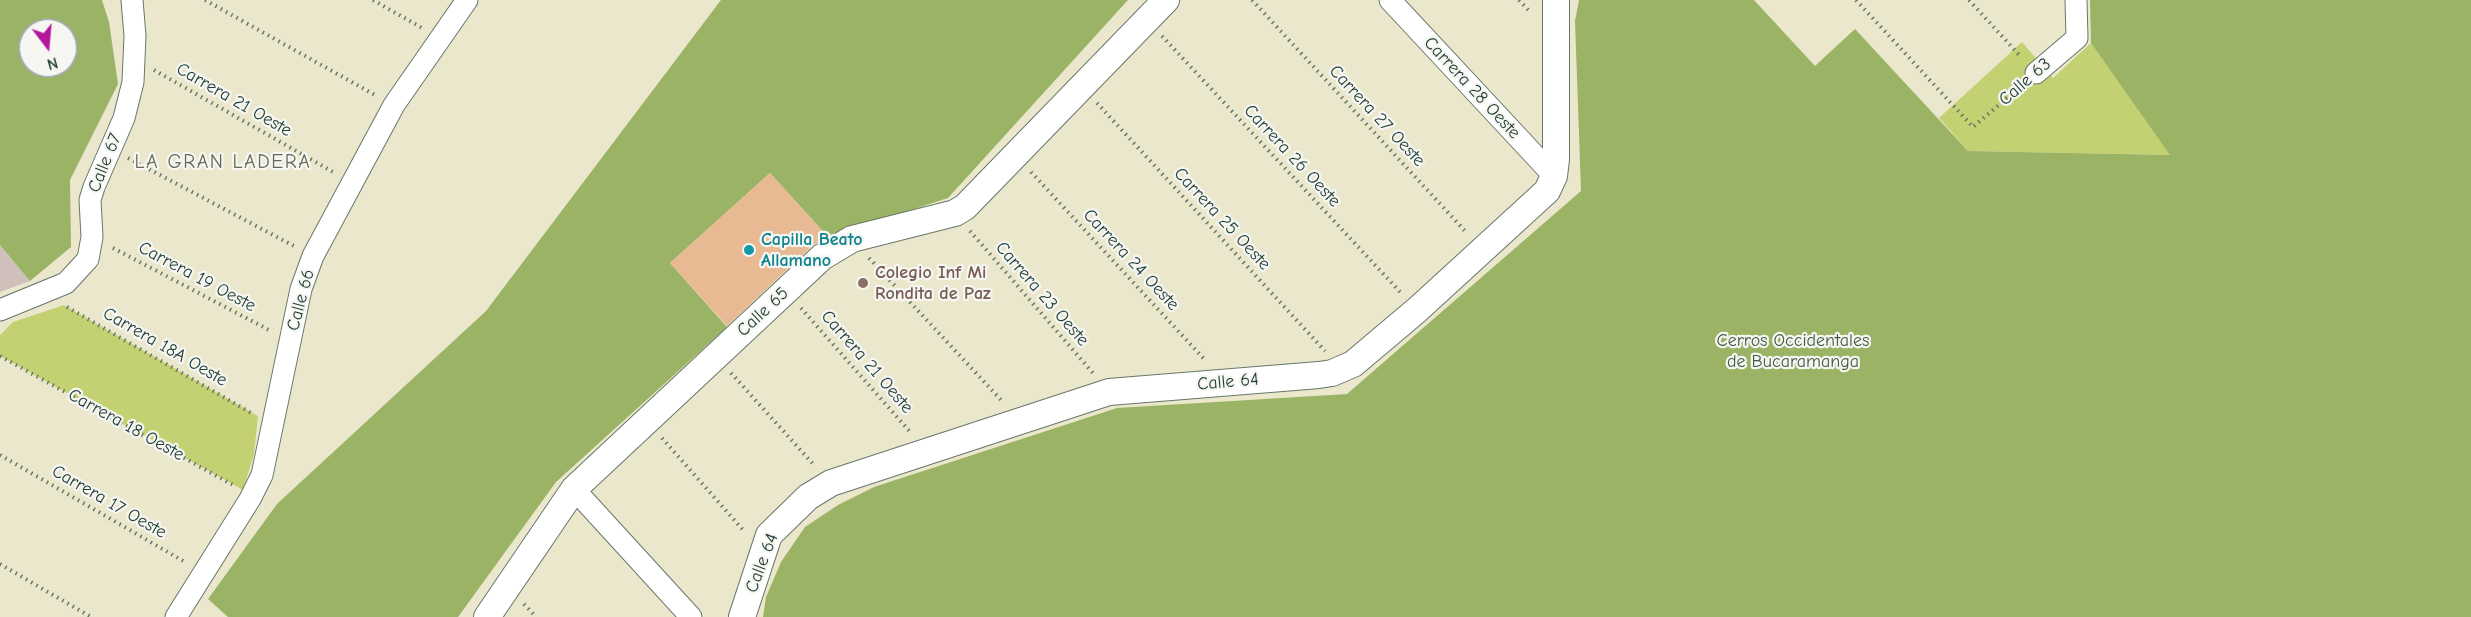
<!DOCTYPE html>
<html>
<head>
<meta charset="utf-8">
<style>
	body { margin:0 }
	#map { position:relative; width:2471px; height:617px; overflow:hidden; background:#ebe7cc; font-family:"Comic Neue",sans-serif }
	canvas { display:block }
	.north { position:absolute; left:18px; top:18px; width:60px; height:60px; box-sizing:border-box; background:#f6f6f2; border:2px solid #a0aca6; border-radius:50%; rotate:164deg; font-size:16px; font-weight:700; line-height:24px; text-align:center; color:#1f3d34 }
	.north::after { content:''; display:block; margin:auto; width:21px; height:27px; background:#b5179e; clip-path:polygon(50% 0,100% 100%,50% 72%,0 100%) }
</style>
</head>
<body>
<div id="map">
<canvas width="2471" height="617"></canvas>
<div class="north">N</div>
</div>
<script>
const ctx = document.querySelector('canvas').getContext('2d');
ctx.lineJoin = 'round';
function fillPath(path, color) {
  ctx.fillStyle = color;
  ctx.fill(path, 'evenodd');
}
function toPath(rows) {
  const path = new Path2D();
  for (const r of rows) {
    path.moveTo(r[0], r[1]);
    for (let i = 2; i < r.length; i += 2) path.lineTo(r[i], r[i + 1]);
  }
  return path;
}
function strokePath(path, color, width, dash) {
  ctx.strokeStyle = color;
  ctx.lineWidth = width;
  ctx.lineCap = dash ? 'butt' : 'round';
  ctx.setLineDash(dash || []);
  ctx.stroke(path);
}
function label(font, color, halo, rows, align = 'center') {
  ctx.font = font + ' "Comic Neue",sans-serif';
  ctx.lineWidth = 4.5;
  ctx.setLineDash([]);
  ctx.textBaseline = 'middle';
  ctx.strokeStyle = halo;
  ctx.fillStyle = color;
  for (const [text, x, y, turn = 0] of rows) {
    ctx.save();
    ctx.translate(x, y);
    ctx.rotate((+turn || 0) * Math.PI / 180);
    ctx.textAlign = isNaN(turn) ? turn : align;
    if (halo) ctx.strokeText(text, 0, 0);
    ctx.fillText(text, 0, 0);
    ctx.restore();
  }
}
const industrial = toPath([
	[0,245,30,281,0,292]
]);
const green = toPath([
	[2022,42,2053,78,2091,43,2171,155,1968,151,1939,118],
	[64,305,258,416,254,454,243,490,0,356,0,335,13,322]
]);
const forest = toPath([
	[0,0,102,0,109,22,118,84,70,180,71,247,30,281,0,245],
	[30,30,66,30,66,66,30,66],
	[721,0,1128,0,948,198,828,237,770,173,670,263,727,327,556,482,458,617,228,617,208,599,277,504,486,311],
	[1579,0,1754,0,1815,66,1855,29,1968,151,2170,155,2091,43,2090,0,2471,0,2471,617,763,617,766,597,781,562,805,527,838,505,874,487,1117,408,1347,394,1581,191,1575,21]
]);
const building = toPath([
	[770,173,827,236,812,246,727,326,670,263]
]);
const path = toPath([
	[205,0,375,95],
	[373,0,422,28],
	[1252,0,1466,232],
	[1519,0,1531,13],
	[1856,0,1973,127,2021,86],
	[1969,0,2021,57],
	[1162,36,1402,294],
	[154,70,335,173],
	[1097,103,1325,351],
	[128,158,294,246],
	[1031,172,1205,360],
	[970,231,1093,373],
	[113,248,271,331],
	[869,258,1003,402],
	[67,307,253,414],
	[801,308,911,433],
	[0,356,233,485],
	[731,373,814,465],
	[662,438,744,531],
	[0,455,185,562],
	[0,564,91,617],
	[524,604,536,617]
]);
const minor = toPath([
	[1390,0,1554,176],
	[2036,73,2077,38,2076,0],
	[0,310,66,283,88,259,92,237,90,200,94,187,124,118,133,82,135,36,132,0],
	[574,489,691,617],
	[176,617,250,499,262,475,301,289,313,256,394,105,467,0]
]);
const tertiary = toPath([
	[487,617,574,489,822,257,852,239,955,213,965,207,1166,0],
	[742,617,769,535,808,497,831,483,1109,392,1319,375,1332,373,1353,364,1417,310,1547,191,1554,176,1556,159,1556,0]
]);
const markers = [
	[749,250,6,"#0f9aa8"],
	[863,283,6,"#8d6e63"]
];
const streetNames = [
	["Calle 63",2025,82,-41],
	["Carrera 28 Oeste",1472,88,47],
	["Carrera 21 Oeste",234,100,30],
	["Carrera 27 Oeste",1377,116,47],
	["Carrera 26 Oeste",1292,156,47],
	["Calle 67",105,163,-68],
	["Carrera 25 Oeste",1222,219,47],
	["Carrera 24 Oeste",1131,260,47],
	["Carrera 19 Oeste",197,277,28],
	["Carrera 23 Oeste",1042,294,49],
	["Calle 66",301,300,-75],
	["Calle 65",763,312,-43],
	["Carrera 18A Oeste",165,347,30],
	["Carrera 21 Oeste",867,362,49],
	["Calle 64",1228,382,-5],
	["Carrera 18 Oeste",126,425,29],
	["Carrera 17 Oeste",109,502,30],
	["Calle 64",762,563,-69]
];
const cultureNames = [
	["Capilla Beato",761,240],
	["Allamano",761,261]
];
const educationNames = [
	["Colegio Inf Mi",875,273],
	["Rondita de Paz",875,294]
];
const parkNames = [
	["Cerros Occidentales",1793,341],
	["de Bucaramanga",1793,362]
];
const neighbourhoodNames = [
	["LA GRAN LADERA",223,162]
];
fillPath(industrial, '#cfc0bb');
fillPath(green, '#c4d172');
fillPath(forest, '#9bb364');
fillPath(building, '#e7ba93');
strokePath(minor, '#667869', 23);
strokePath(tertiary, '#667869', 28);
strokePath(path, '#667869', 4, [1.5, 4.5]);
strokePath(minor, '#fff', 21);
strokePath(tertiary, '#fff', 26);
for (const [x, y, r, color] of markers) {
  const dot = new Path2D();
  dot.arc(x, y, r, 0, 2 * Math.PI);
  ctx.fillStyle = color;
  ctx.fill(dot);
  strokePath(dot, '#f6f6f2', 2);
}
label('18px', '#1f3d34', '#f6f6f2', streetNames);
label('bold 18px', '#0d838f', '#f6f6f2', cultureNames, 'left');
label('bold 18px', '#785e54', '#f6f6f2', educationNames, 'left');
label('18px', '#405b40', '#f6f6f2', parkNames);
ctx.letterSpacing = '1.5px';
label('20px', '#656955', '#f6f6f2', neighbourhoodNames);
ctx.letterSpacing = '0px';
</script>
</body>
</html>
